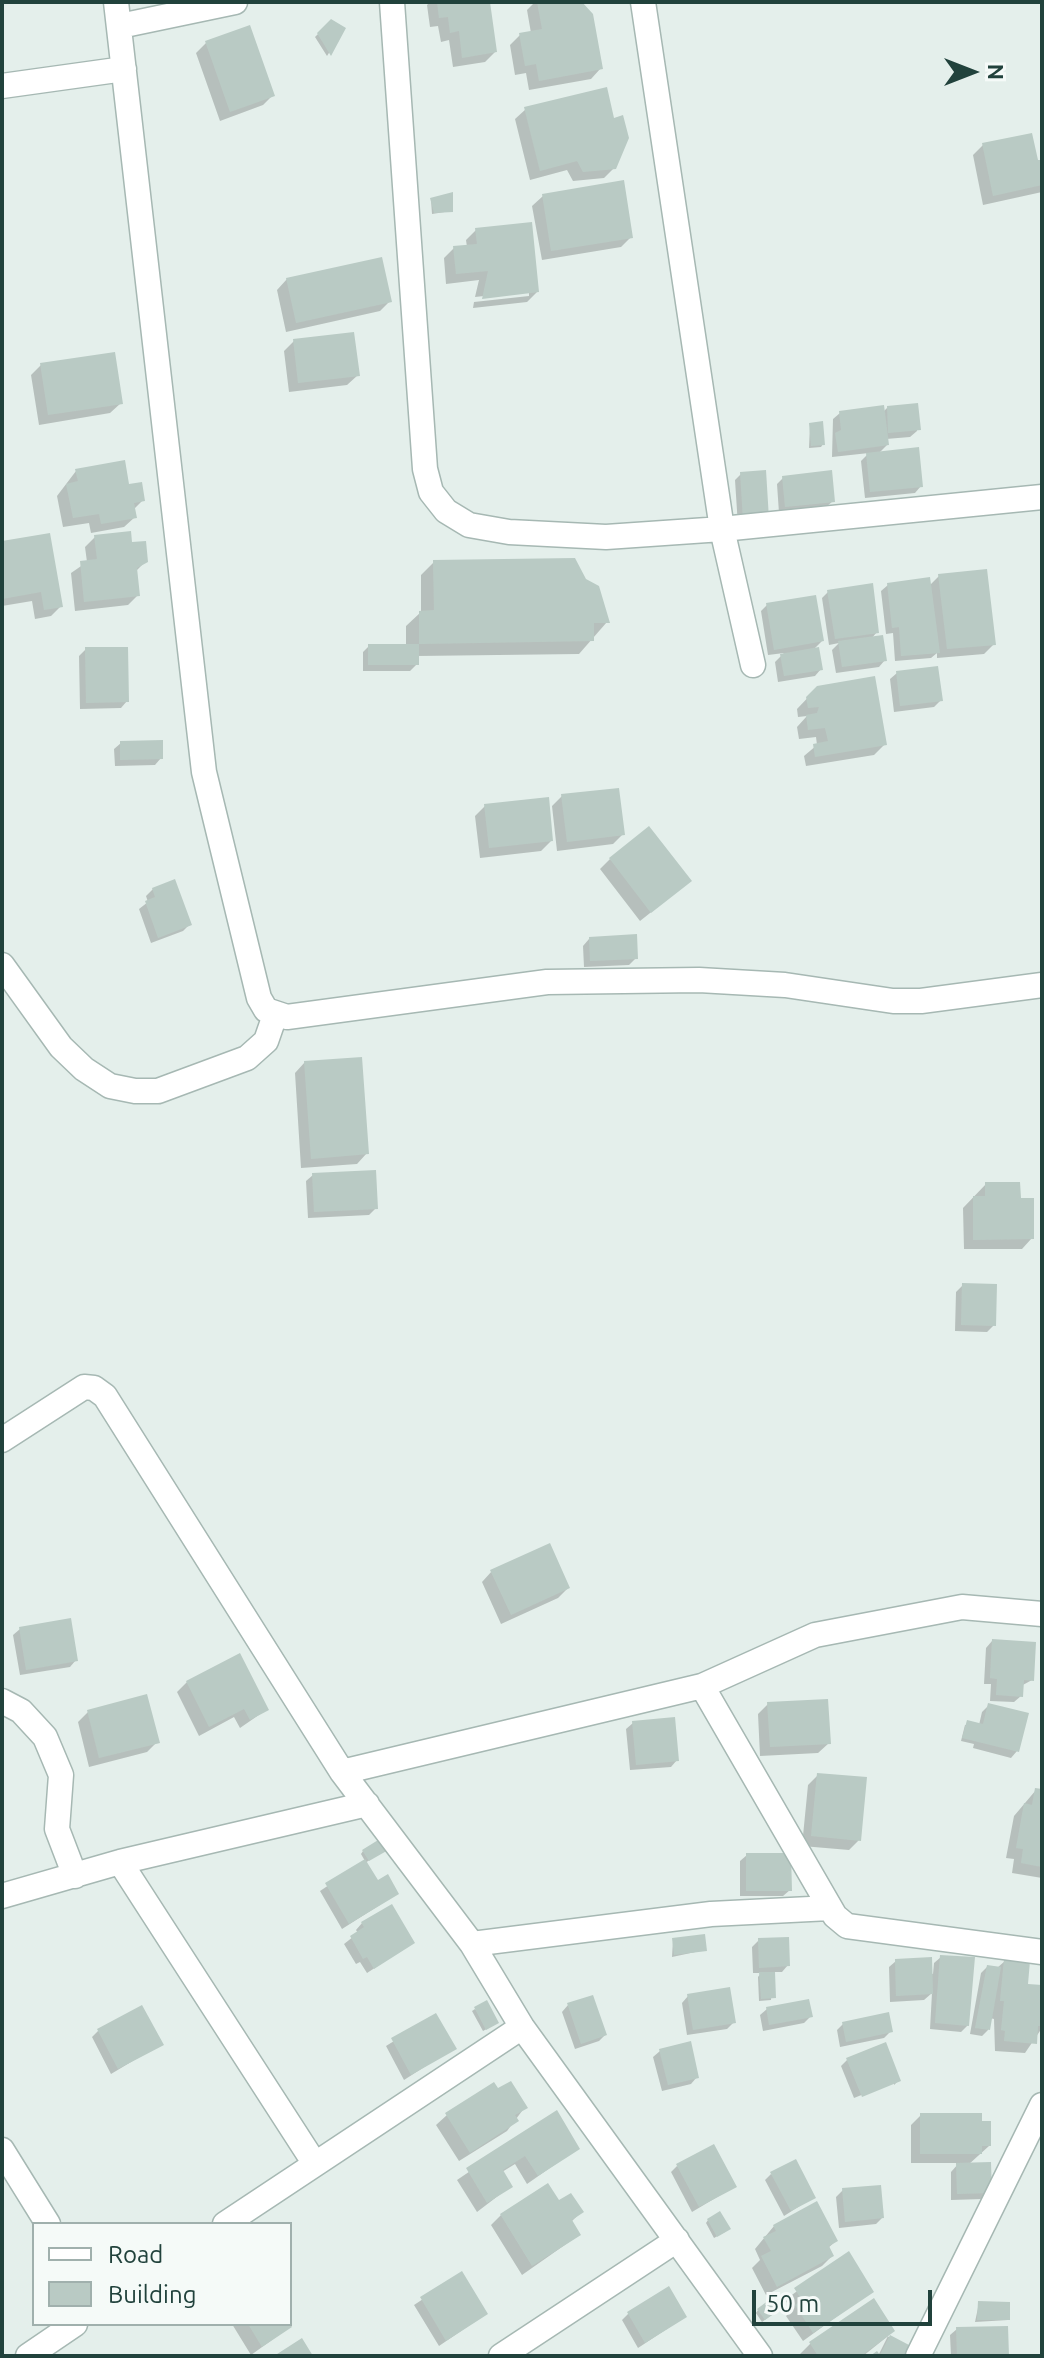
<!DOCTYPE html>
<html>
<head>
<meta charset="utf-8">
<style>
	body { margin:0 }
	#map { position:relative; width:1044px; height:2358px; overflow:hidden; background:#e4efeb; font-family:Ubuntu,sans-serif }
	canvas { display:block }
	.frame { position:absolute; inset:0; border:4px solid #21423c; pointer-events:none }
	.legend { position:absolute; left:32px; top:2222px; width:260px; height:104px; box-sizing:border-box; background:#f5faf8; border:2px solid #a0b0ad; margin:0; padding:10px 14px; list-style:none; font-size:24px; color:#21423c }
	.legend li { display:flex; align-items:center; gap:16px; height:40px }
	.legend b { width:40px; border:2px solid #a0b0ad }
	.north { position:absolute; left:932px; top:32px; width:80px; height:80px; -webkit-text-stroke:6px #f5faf8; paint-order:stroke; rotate:90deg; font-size:22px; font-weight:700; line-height:32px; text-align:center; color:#21423c }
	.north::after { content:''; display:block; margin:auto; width:28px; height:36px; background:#21423c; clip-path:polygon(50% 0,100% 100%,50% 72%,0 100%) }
	.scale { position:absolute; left:752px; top:2290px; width:180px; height:36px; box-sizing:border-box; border:4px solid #21423c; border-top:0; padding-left:10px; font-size:24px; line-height:28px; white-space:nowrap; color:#21423c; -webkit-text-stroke:6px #f5faf8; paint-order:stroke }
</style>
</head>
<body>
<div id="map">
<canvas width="1044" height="2358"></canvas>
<div class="frame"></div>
<ul class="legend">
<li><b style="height:10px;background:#fff"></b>Road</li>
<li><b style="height:22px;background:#b9cac4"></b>Building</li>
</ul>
<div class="north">N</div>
<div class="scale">50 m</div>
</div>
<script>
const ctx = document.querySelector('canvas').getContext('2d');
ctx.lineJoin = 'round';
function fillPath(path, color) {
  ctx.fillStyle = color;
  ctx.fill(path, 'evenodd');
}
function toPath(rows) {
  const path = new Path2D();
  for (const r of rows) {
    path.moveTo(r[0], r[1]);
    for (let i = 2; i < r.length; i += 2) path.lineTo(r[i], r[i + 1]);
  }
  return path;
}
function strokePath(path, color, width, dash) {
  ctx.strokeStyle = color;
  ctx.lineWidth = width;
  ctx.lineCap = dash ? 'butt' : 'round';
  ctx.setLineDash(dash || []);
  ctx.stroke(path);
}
const shadow = toPath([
	[430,2,488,2,495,52,485,62,453,67,449,40,441,42,438,26,430,27,427,5],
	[535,2,579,2,601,68,591,79,529,90,526,73,515,75,510,45,520,35,531,33,527,10],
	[331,21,344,29,327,56,315,37],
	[206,43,273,95,263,105,220,121,196,53],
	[526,109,613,120,614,168,604,178,573,181,567,170,530,180,515,119],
	[983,145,1042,162,1042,192,983,205,973,155],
	[543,196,631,237,621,247,542,260,532,206],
	[431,200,451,211,432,214],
	[476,230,537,292,527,302,473,308,474,302,529,296,529,291,475,297,479,280,446,284,444,258,454,248,467,247,466,240],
	[287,279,390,301,380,311,286,332,277,290],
	[294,341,358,375,347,385,289,392,284,351],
	[41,365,121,403,110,413,39,425,31,375],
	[916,405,917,431,910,437,886,439,887,445,878,454,921,486,915,493,865,498,861,461,869,453,832,457,833,419,840,413,883,412,888,407],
	[810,425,823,444,821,447,809,448],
	[76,471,127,487,143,500,133,510,135,517,124,527,91,533,89,523,63,527,57,496],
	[764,472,738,526,735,480,741,474],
	[783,478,833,501,826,507,779,513,777,484],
	[95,537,130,544,145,562,135,572,138,595,128,605,75,611,71,573,87,562,85,547],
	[2,543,61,606,51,616,35,619,32,601,2,606],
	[434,562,607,622,579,654,417,656,417,664,410,671,363,671,363,652,369,646,406,646,406,626,421,612,421,575],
	[939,576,994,644,984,654,937,658,937,653,931,658,895,661,893,633,886,634,881,591,888,585,929,586],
	[828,592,877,632,871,639,885,660,879,667,836,673,832,650,839,643,829,645,822,598],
	[767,605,822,641,813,650,821,669,815,676,778,682,775,662,784,653,768,655,761,611],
	[86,649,127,701,121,708,80,709,79,656],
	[897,673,941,700,934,707,894,712,890,679],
	[818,687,885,744,874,755,806,766,804,756,817,745,816,737,799,739,797,727,807,716,798,717,797,709],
	[121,743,161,758,155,765,115,766,114,749],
	[562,796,623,834,613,844,557,851,552,806],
	[485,806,551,841,541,851,480,858,475,816],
	[610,859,679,890,640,921,600,869],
	[153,889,189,925,183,931,151,943,139,909,148,902,146,896],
	[589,939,636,958,629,965,584,967,583,946],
	[305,1062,367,1153,357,1164,301,1168,295,1073],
	[313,1175,376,1208,369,1215,308,1218,306,1181],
	[986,1184,1019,1200,1032,1238,1022,1249,964,1249,963,1208],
	[963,1285,994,1325,987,1332,955,1331,956,1292],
	[492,1571,568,1588,558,1598,501,1624,482,1582],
	[20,1629,76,1660,70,1667,20,1675,13,1635],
	[992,1641,1032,1680,1021,1686,1021,1696,1014,1702,990,1701,991,1684,984,1684,986,1648],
	[187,1682,266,1710,240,1728,234,1717,199,1736,177,1692],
	[768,1704,829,1743,818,1753,760,1756,758,1714],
	[989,1705,1017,1751,1011,1758,973,1748,974,1744,961,1741,965,1725,979,1725,982,1712],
	[88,1712,157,1742,147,1752,89,1767,78,1722],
	[633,1723,677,1760,671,1767,630,1770,626,1729],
	[818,1775,859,1840,849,1850,802,1846,808,1785],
	[1036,1790,1042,1791,1042,1878,1012,1873,1014,1859,1006,1858,1014,1816],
	[363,1851,384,1851,365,1863,377,1883,397,1894,342,1929,320,1891,365,1861,361,1854],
	[747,1855,790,1890,783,1896,740,1896,740,1861],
	[362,1923,413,1943,367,1973,360,1962,356,1964,344,1944,358,1933,356,1930],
	[673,1940,705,1950,672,1957],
	[759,1940,788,1965,782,1972,773,1972,771,2000,759,2001,758,1977,761,1973,753,1973,752,1947],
	[941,1957,968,2025,961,2032,930,2029,932,1993,924,2000,890,2002,889,1967,896,1961,933,1974,934,1963],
	[1005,1961,1025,1986,1042,1987,1042,2028,1025,2053,995,2051,994,2019,990,2018,988,2030,982,2036,970,2034,981,1973,987,1967,997,1968],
	[688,1996,734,2022,727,2029,687,2035,682,2003],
	[568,2005,605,2035,599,2041,575,2049,562,2012],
	[475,2009,494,2025,483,2031,472,2011],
	[767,2009,811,2016,804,2023,763,2031,760,2015],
	[436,2015,454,2048,404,2080,386,2046],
	[843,2024,891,2031,884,2038,840,2047,837,2030],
	[98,2031,161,2044,111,2074,92,2037],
	[660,2051,697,2077,691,2084,662,2091,653,2057],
	[847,2060,899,2080,894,2085,894,2082,854,2098,841,2066],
	[498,2091,525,2107,507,2131,459,2161,436,2125,447,2115],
	[556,2113,577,2149,527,2184,515,2164,502,2172,511,2186,477,2212,457,2180],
	[921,2115,989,2146,968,2165,989,2192,983,2199,951,2200,951,2172,959,2163,911,2163,911,2125],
	[677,2166,734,2187,692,2212,671,2172],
	[771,2174,814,2197,784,2216,765,2180],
	[843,2190,882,2218,876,2224,839,2228,836,2197],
	[559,2203,581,2212,571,2222,579,2235,522,2275,491,2225,501,2215],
	[708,2220,725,2232,714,2238,706,2223],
	[774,2226,836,2241,828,2248,832,2256,822,2266,766,2295,752,2268,760,2260,755,2249],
	[848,2254,861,2299,803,2341,786,2316,792,2310,785,2300],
	[461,2274,486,2314,439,2346,414,2305],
	[979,2303,1008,2320,975,2322],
	[758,2310,773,2314,762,2322,756,2313],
	[628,2314,685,2317,638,2348,622,2320],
	[232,2324,288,2324,290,2327,251,2355],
	[957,2329,1007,2356,951,2356,950,2335],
	[887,2336,907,2346,902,2356,878,2356,888,2336,863,2356,800,2354,810,2344]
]);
const building = toPath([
	[437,2,490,2,497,52,462,58,459,31,450,33,448,17,439,18],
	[537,2,582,2,593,14,603,69,539,81,536,64,525,66,519,33,542,29],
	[331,19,346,28,331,56,317,33],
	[250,25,275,96,230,112,205,41],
	[607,87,614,118,623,115,629,138,616,169,583,172,577,161,540,171,524,107],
	[1032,133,1038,160,1042,160,1042,185,993,196,982,143],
	[624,180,633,238,551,251,542,194],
	[453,192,453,212,434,213,430,198],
	[532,222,539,292,482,299,488,271,456,274,453,246,477,244,475,228],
	[382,257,392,302,296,323,286,278],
	[354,332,360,376,298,383,293,339],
	[115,352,123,404,48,415,40,363],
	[918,403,921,430,888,433,887,406],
	[884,405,889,445,838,452,835,433,841,430,839,411],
	[823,421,825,445,811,446,809,423],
	[919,447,923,487,870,492,866,453],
	[125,460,129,484,142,482,145,501,134,503,137,518,101,524,99,514,73,518,66,484,78,481,75,469],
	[766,470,769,519,743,520,740,472],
	[832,470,835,502,785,507,782,476],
	[131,531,132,542,146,541,148,562,137,568,140,596,84,602,80,561,97,559,94,535],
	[50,533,63,607,44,610,41,592,2,599,2,541],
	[575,558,586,579,599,586,610,623,594,623,594,641,419,644,419,611,434,610,433,560],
	[987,569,996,645,947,649,938,574],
	[930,577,940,653,901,656,899,627,892,628,887,583],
	[873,583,879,633,835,639,827,590],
	[816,595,824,641,774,650,766,603],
	[883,635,887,661,842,667,838,641],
	[368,644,419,644,419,665,368,665],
	[85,647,128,647,129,702,86,703],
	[819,647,823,670,784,676,780,654],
	[938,666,943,701,900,706,896,671],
	[875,676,887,745,815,757,813,744,828,741,825,728,808,730,806,715,817,713,819,707,808,708,806,697,817,686],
	[163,740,163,759,120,760,120,741],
	[619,788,625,835,567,842,561,794],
	[549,797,553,841,489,848,484,804],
	[649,826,692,881,651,913,609,858],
	[175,879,192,925,158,938,145,901,155,897,152,888],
	[637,934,638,959,590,961,589,937],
	[362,1057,369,1154,311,1159,304,1061],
	[376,1170,378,1209,314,1212,312,1173],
	[985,1182,1020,1182,1021,1198,1034,1198,1034,1239,973,1240,973,1196,985,1196],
	[962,1283,997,1284,996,1326,961,1325],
	[550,1543,570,1588,511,1615,490,1570],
	[71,1618,78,1661,26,1670,19,1627],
	[992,1639,1036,1642,1034,1681,1024,1680,1023,1697,996,1695,997,1679,990,1678],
	[240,1653,269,1710,250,1720,244,1709,209,1727,186,1681],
	[147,1694,160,1743,99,1758,87,1710],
	[828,1699,831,1744,770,1747,767,1702],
	[988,1703,1029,1713,1019,1752,962,1738,967,1720,983,1724],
	[675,1717,679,1761,636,1765,632,1721],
	[817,1773,867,1777,861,1841,811,1836],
	[1035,1788,1042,1789,1042,1867,1021,1863,1023,1849,1016,1848,1024,1803,1032,1805],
	[383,1837,390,1849,369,1861,362,1850],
	[746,1853,791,1853,792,1891,746,1891],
	[365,1859,378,1880,388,1874,399,1894,349,1924,325,1883],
	[392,1904,415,1943,374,1969,367,1957,363,1959,350,1936,364,1927,361,1922],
	[705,1934,707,1951,674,1955,672,1938],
	[789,1937,790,1966,759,1968,758,1938],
	[940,1955,975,1957,969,2026,935,2023],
	[932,1957,933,1994,896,1996,895,1959],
	[1004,1959,1030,1961,1028,1984,1042,1985,1042,2026,1038,2026,1037,2044,1004,2041,1005,2031,1001,2030,1004,2001,1000,2001],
	[987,1965,1001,1967,990,2030,975,2028],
	[759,1972,775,1972,776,1998,761,1999],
	[730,1987,736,2023,693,2030,687,1994],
	[593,1995,607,2035,581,2044,567,2003],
	[809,1999,813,2017,769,2025,766,2007],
	[487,2000,499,2023,486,2030,474,2007],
	[142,2005,164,2045,118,2069,97,2029],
	[889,2012,893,2032,846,2042,842,2022],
	[436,2013,457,2049,411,2075,391,2038],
	[691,2041,699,2078,668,2085,659,2049],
	[886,2042,901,2081,862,2097,846,2058],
	[511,2081,528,2108,515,2115,519,2121,470,2153,445,2113,494,2082,498,2088],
	[557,2110,580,2149,538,2176,525,2156,503,2170,513,2187,487,2203,466,2168],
	[920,2113,982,2113,982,2121,991,2121,991,2146,982,2146,982,2154,920,2154],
	[714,2144,737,2187,699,2207,676,2164],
	[796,2159,816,2198,791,2211,770,2172],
	[991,2162,992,2193,957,2194,956,2163],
	[548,2183,559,2200,571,2193,584,2212,572,2220,581,2235,532,2266,500,2214],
	[881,2185,884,2218,845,2222,842,2188],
	[817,2201,838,2241,829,2246,834,2256,777,2287,761,2256,771,2251,763,2237,776,2231,773,2225],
	[720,2211,731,2229,717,2237,707,2219],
	[849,2251,874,2292,813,2333,795,2305,802,2300,794,2288],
	[462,2271,488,2314,446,2341,420,2297],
	[669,2286,687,2317,645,2343,627,2312],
	[874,2298,895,2331,861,2356,818,2356,809,2342],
	[769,2300,778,2311,765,2320,757,2309],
	[978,2301,1010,2302,1010,2320,977,2320],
	[248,2324,290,2324,292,2327,262,2347],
	[1008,2326,1009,2356,957,2356,956,2327],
	[890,2335,909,2345,904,2356,870,2356,877,2351,880,2355],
	[302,2338,313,2356,274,2356]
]);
const minor = toPath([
	[116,2,204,772,259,998,266,1010,287,1017,547,982,699,980,785,985,893,1001,921,1001,1042,985],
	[392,2,425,469,431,492,446,511,469,525,509,532,606,537,722,529,1042,497],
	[643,2,722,529,753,665],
	[120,26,235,2],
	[2,86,124,69],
	[2,965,61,1047,84,1069,110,1086,135,1091,158,1091,247,1058,266,1041,275,1015],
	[2,1440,84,1387,94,1388,105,1396,342,1772,472,1944,522,2027,760,2356],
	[702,1686,835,1916,847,1926,1042,1952],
	[2,1701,21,1711,45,1737,61,1775,57,1829,75,1876],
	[342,1772,702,1686,815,1635,962,1607,1042,1614],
	[120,1862,315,2164],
	[2,1896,120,1862,367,1804],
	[472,1944,711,1914,830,1908],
	[2,2150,48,2224],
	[225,2224,522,2027],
	[28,2356,75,2324],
	[501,2356,677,2240],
	[918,2356,1042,2105]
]);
fillPath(shadow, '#0003');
fillPath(building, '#b9cac4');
strokePath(minor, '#a6b8b3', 27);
strokePath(minor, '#fff', 24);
</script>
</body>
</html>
